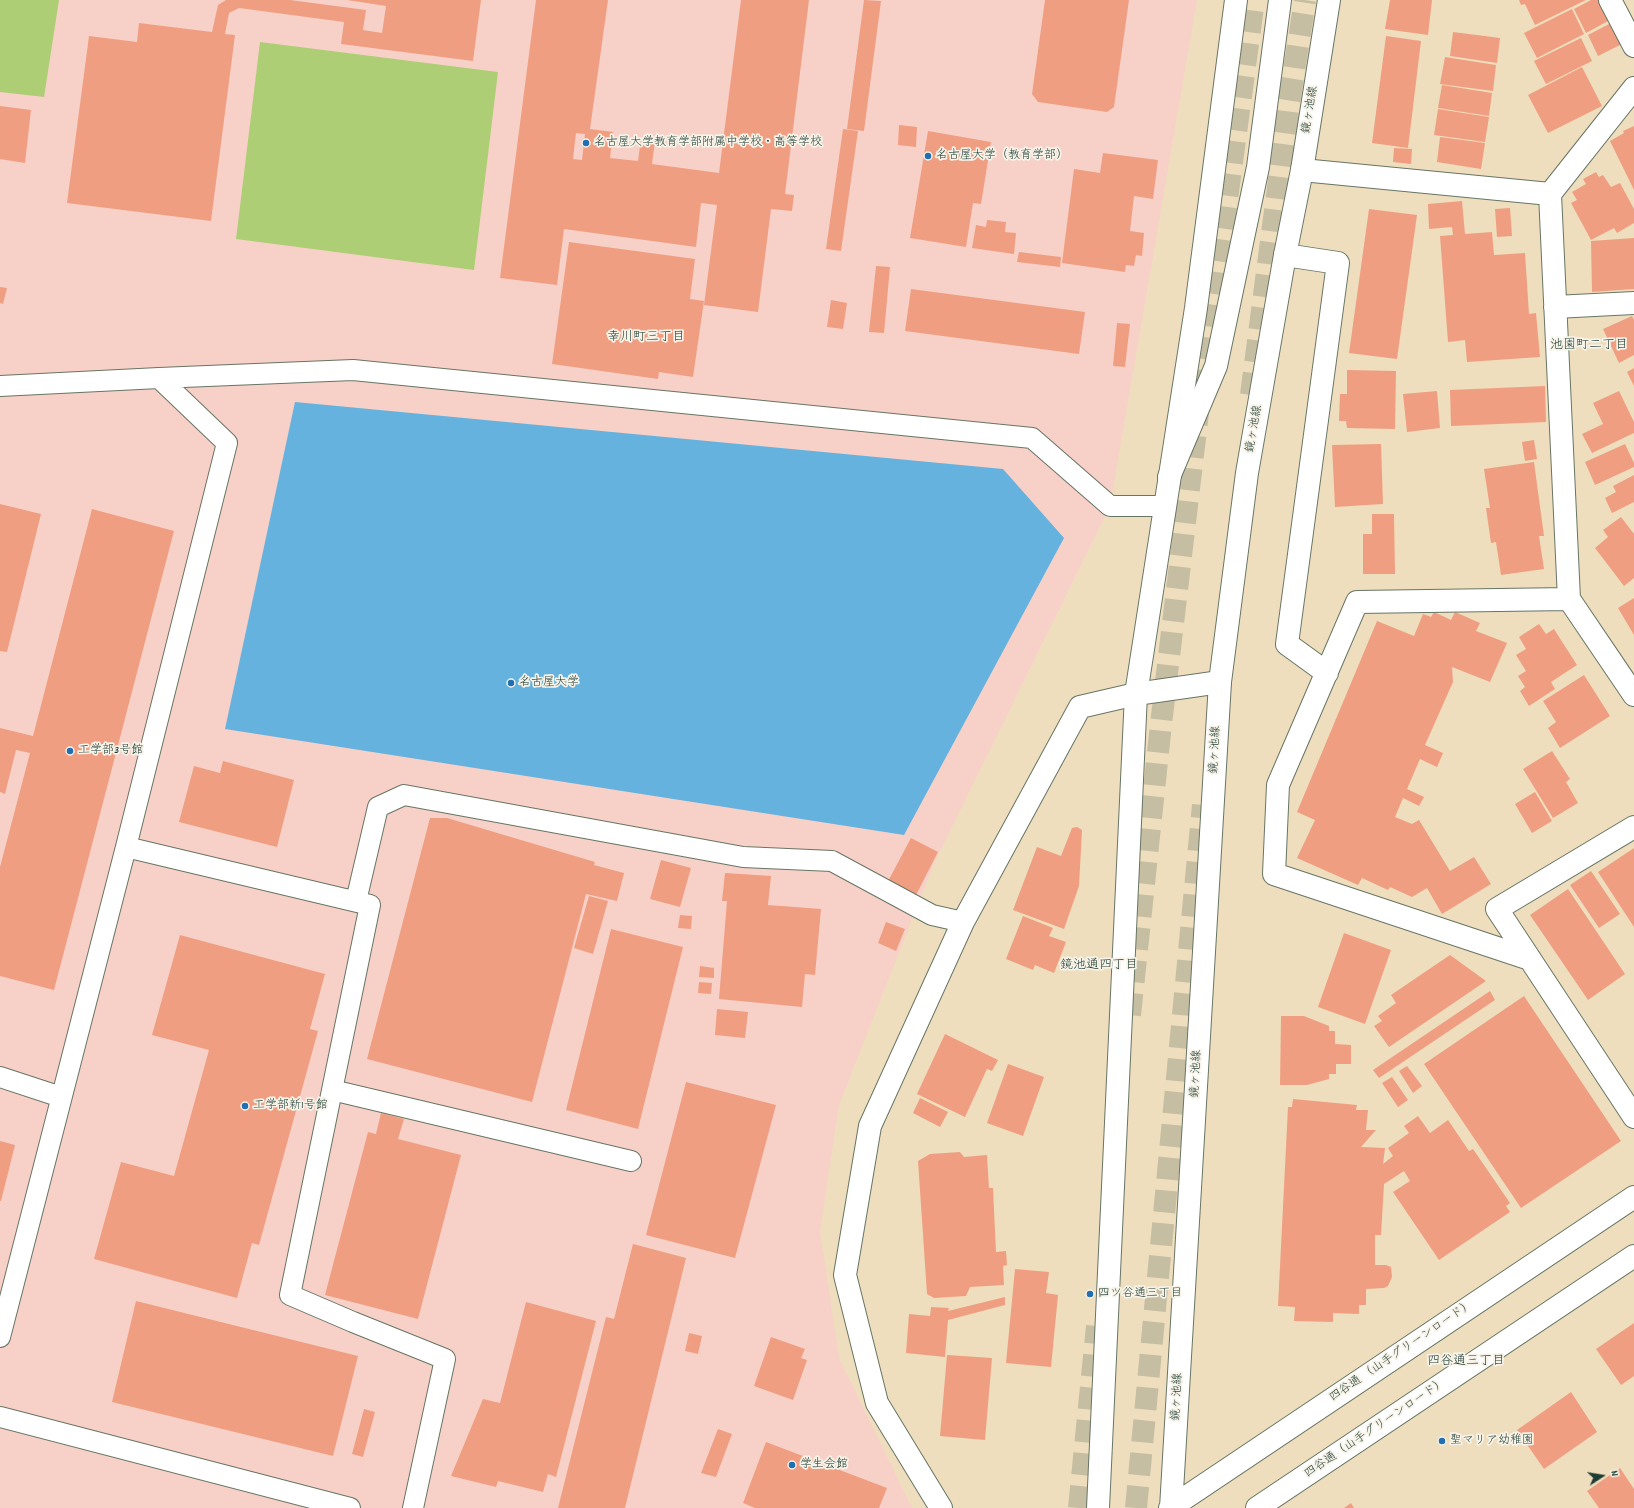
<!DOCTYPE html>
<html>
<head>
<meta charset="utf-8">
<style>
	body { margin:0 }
	#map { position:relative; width:1634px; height:1508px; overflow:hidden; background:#eedebd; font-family:Dekko,sans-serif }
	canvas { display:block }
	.north { position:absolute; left:1582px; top:1456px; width:40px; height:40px; -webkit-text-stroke:3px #f7f3e8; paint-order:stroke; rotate:78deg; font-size:11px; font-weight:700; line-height:16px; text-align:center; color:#1f3d34 }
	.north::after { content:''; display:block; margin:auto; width:14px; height:18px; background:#1f3d34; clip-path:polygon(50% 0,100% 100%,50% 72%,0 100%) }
</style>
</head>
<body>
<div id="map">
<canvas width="1634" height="1508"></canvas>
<div class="north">N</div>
</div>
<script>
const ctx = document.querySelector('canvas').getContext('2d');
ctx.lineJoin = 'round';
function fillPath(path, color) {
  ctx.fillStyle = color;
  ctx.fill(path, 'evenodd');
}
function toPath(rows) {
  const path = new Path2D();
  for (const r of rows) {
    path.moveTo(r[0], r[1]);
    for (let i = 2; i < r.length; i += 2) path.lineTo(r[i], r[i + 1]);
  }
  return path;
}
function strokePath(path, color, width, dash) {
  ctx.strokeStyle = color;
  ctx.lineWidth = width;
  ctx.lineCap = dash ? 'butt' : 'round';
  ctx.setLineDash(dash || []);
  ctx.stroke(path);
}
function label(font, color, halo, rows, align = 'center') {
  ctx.font = font + ' Dekko,"Klee One",sans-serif';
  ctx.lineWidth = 3.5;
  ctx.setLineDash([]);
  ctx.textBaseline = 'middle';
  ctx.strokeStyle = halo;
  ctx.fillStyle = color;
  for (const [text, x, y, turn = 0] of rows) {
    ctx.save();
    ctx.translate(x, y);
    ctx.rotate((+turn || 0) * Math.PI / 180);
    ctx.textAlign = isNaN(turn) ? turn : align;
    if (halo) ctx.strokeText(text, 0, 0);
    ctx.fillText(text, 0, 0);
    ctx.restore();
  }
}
const built = toPath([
	[0,0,1197,0,1110,506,935,861,839,1105,820,1231,839,1358,912,1508,0,1508]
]);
const green = toPath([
	[0,0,59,0,44,97,0,92],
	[260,42,498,72,474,270,236,239]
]);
const water = toPath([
	[295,402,1003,469,1064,538,904,835,225,729]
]);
const building = toPath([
	[226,0,290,0,366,10,363,30,382,33,386,6,347,0,481,0,473,61,341,44,344,22,239,8,229,13,225,34,235,35,211,221,67,203,89,36,137,42,139,23,212,32,218,5],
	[536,0,608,0,590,129,613,132,610,158,638,161,641,139,655,141,652,164,719,173,741,0,809,0,785,194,794,195,792,211,771,209,758,312,704,305,717,205,701,203,696,247,564,229,557,285,500,278],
	[576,133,585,134,582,160,573,159],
	[864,0,881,1,864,131,847,129],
	[1045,0,1129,0,1114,107,1107,112,1038,102,1032,94],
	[1390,0,1432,0,1428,35,1385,29],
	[1519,0,1586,0,1535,25,1525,4,1521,5],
	[1591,0,1600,0,1610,20,1586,33,1574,9],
	[1572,9,1584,34,1537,58,1524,33],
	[1611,23,1622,44,1598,56,1588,35],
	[1453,32,1500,38,1497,63,1450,56],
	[1386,36,1421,41,1408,148,1372,143],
	[1581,38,1592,61,1546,84,1534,61],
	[1445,57,1496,65,1493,91,1440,84],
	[1582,67,1602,106,1548,133,1528,95],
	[1442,85,1492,93,1489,116,1438,108],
	[0,106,31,110,25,163,0,159],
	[1438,109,1489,117,1485,142,1434,135],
	[899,125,917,127,916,147,898,145],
	[1634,126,1634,190,1610,141,1624,133,1623,131],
	[843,129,858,131,841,251,826,249],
	[928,131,991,142,981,204,973,203,966,247,910,238],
	[1440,137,1485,143,1481,169,1437,162],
	[1394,148,1412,149,1411,164,1393,162],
	[1103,153,1158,160,1153,199,1134,196,1130,231,1144,233,1142,256,1136,255,1134,266,1126,265,1125,272,1062,263,1074,169,1100,173],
	[1596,172,1599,177,1603,175,1611,187,1620,183,1634,209,1634,223,1617,233,1614,228,1591,240,1571,203,1577,200,1572,192,1586,184,1583,179],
	[1462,201,1465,234,1492,232,1494,255,1525,253,1529,314,1536,313,1540,357,1467,362,1465,340,1448,342,1440,236,1453,235,1452,227,1429,229,1428,204],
	[1510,208,1512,236,1497,237,1495,209],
	[1369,209,1417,215,1397,359,1349,353],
	[987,220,1006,222,1005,232,1016,233,1014,254,972,248,976,225,986,227],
	[1634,238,1634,289,1592,292,1591,241],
	[569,242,695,259,690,299,704,301,693,377,659,372,658,379,552,364],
	[1019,252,1061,257,1060,267,1017,262],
	[876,266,890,267,884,333,869,332],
	[0,287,7,288,3,304,0,303],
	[911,289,1085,312,1079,354,905,331],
	[831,300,847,303,843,329,827,327],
	[1632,316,1634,320,1634,355,1619,363,1603,329],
	[1117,323,1130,324,1125,367,1113,366],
	[1634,368,1634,386,1627,372],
	[1347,370,1396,371,1395,429,1347,428,1346,421,1339,421,1340,394,1347,394],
	[1545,386,1546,422,1451,426,1450,390],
	[1437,391,1440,428,1407,432,1403,394],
	[1619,391,1634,422,1634,433,1592,453,1582,434,1603,424,1593,403],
	[1534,440,1537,459,1525,461,1522,442],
	[1381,444,1383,504,1335,507,1332,445],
	[1625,444,1634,463,1634,467,1595,485,1585,462],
	[1534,462,1544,536,1539,536,1544,569,1501,575,1496,542,1491,543,1486,508,1490,508,1484,469],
	[1634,475,1634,502,1612,513,1605,498,1616,492,1613,486],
	[0,504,41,514,7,652,0,651],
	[92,509,174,531,54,990,0,976,0,867,30,753,16,750,5,794,0,792,0,728,33,736],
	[1372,514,1394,514,1395,574,1363,574,1363,534,1372,534],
	[1621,517,1634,534,1634,578,1624,586,1595,548,1608,537,1603,530],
	[1634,598,1634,635,1618,608],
	[1434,612,1451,620,1455,612,1480,623,1476,631,1507,643,1490,682,1452,667,1453,682,1425,745,1443,753,1437,767,1420,759,1407,789,1424,797,1419,806,1403,798,1395,817,1412,824,1419,820,1450,871,1474,857,1491,884,1442,914,1427,888,1412,897,1390,887,1388,890,1362,878,1358,885,1297,858,1315,820,1297,812,1377,621,1414,636,1423,614,1431,617],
	[1539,624,1546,634,1554,629,1577,665,1551,682,1555,689,1529,706,1520,691,1525,687,1518,676,1526,671,1516,655,1526,649,1519,637],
	[1584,675,1610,716,1560,748,1548,728,1556,722,1543,701],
	[1552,751,1570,779,1566,782,1578,803,1553,818,1523,769],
	[223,761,294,780,277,847,179,822,194,766,220,773],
	[1535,792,1552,821,1532,833,1515,804],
	[430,818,447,818,595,862,594,865,624,873,617,901,586,894,532,1102,367,1059],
	[1077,827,1082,830,1079,886,1064,929,1013,910,1037,847,1061,856,1072,828],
	[911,838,938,852,914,899,886,885],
	[1634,848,1634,927,1598,872],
	[661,860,691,868,680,907,650,899],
	[1591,871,1620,914,1599,928,1570,885],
	[725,873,771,876,768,905,821,909,815,975,805,974,802,1007,719,999,727,901,722,901],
	[1568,889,1625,974,1588,1000,1530,915],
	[589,896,608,901,593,954,574,948],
	[680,915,692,916,691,929,678,928],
	[1023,916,1053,928,1049,936,1066,942,1054,973,1035,965,1033,970,1006,959],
	[886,922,905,929,896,951,878,943],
	[611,929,683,947,638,1129,566,1110],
	[1344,933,1391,950,1365,1024,1318,1007],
	[180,935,325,974,310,1029,318,1031,259,1245,252,1243,237,1298,94,1259,121,1162,174,1176,209,1050,152,1035],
	[1450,955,1486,981,1389,1047,1374,1026,1382,1021,1378,1016,1396,1003,1391,995],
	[700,966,714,968,714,978,699,977],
	[699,982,712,983,711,994,698,993],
	[1490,991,1495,1000,1379,1078,1373,1070],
	[1524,996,1621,1141,1521,1208,1424,1064],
	[717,1009,748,1012,745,1038,715,1035],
	[1281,1016,1304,1016,1329,1026,1329,1031,1335,1031,1335,1044,1351,1045,1351,1064,1336,1064,1336,1074,1329,1074,1329,1079,1307,1085,1280,1085],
	[945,1034,998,1060,992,1071,987,1069,965,1117,917,1094],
	[1008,1064,1044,1077,1023,1136,987,1123],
	[1407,1066,1422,1086,1413,1093,1399,1071],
	[1392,1077,1408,1100,1398,1107,1382,1083],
	[686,1082,776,1105,735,1258,646,1235],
	[920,1098,948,1112,940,1127,913,1113],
	[1293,1099,1357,1105,1356,1110,1368,1110,1366,1130,1376,1130,1361,1147,1385,1148,1383,1164,1393,1156,1388,1148,1409,1133,1404,1126,1418,1116,1430,1133,1448,1120,1469,1151,1473,1149,1510,1203,1506,1206,1510,1212,1439,1260,1393,1192,1410,1181,1404,1171,1384,1184,1381,1235,1375,1235,1375,1265,1386,1265,1391,1267,1392,1277,1388,1286,1384,1288,1366,1289,1366,1305,1359,1305,1359,1314,1333,1313,1333,1322,1294,1321,1295,1307,1278,1306,1288,1107,1292,1107],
	[381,1113,404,1119,398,1139,461,1155,418,1319,325,1295,368,1132,376,1134],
	[0,1141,15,1145,1,1201,0,1201],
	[960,1152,964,1157,987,1155,989,1188,993,1188,996,1252,1006,1251,1007,1265,1003,1266,1004,1285,970,1287,966,1296,934,1298,927,1294,918,1161,930,1154],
	[633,1244,686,1258,625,1508,558,1508,606,1317,614,1319],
	[1015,1269,1049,1272,1046,1293,1058,1295,1051,1367,1006,1363],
	[1005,1297,1005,1305,948,1320,945,1357,906,1353,909,1314,930,1316,931,1307,949,1308,948,1311],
	[136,1301,358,1356,333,1456,112,1402],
	[526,1302,596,1321,556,1477,548,1474,543,1492,498,1481,496,1487,451,1476,483,1399,500,1403],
	[1634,1323,1634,1376,1621,1385,1596,1349],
	[689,1333,702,1336,698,1354,685,1351],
	[771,1337,805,1349,801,1358,807,1360,793,1400,754,1386],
	[947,1355,992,1358,985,1440,940,1436],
	[1571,1392,1597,1432,1544,1469,1517,1430],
	[364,1409,375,1412,363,1457,352,1454],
	[718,1429,732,1434,716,1477,701,1473],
	[766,1442,887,1488,879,1508,755,1508,743,1503],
	[1620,1468,1634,1489,1634,1508,1599,1508,1587,1491],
	[1351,1503,1354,1508,1344,1508]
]);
const motorwayTunnel = toPath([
	[1251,395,1289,103,1305,0],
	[1130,1015,1161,724,1198,413,1254,0],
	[1079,1508,1097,1326],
	[1136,1508,1203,805]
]);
const service = toPath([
	[159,378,353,370,1032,438,1110,506,1165,506],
	[0,386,159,378,227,443,126,847,0,1337],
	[126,847,370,905,290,1295,353,1322,445,1359,413,1508],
	[356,901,378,807,404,795,743,857,832,861,932,915,963,922],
	[0,1077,61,1097],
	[332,1090,631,1161],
	[0,1417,350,1508]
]);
const minor = toPath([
	[1610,0,1634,46],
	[1302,170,1550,194,1634,88],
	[1550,194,1569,599,1634,695],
	[1285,255,1338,263,1287,644,1327,673],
	[1555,307,1634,303],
	[1634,827,1497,909,1634,1117],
	[1530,959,1274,874,1278,785,1357,602,1569,599],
	[941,1508,877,1403,845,1275,870,1126,963,922,1080,707,1136,694,1220,682]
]);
const tertiary = toPath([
	[1098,1508,1136,694,1196,308,1236,0],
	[1170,1508,1634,1197],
	[1171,1508,1220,682,1247,473,1285,255,1302,170,1329,0],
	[1257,1508,1634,1256]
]);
const motorway = toPath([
	[1169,477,1216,366,1258,167,1280,0]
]);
const markers = [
	[586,143,4,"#1f6fb2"],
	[928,156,4,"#1f6fb2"],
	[511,683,4,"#1f6fb2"],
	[70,751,4,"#1f6fb2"],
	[245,1106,4,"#1f6fb2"],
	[1090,1294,4,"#1f6fb2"],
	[1442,1441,4,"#1f6fb2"],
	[792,1465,4,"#1f6fb2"]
];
const streetNames = [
	["鏡ヶ池線",1311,110,-81],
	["鏡ヶ池線",1255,429,-80],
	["鏡ヶ池線",1216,750,-87],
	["鏡ヶ池線",1197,1074,-87],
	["四谷通 （山手グリーンロード）",1402,1352,-34],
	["鏡ヶ池線",1178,1397,-87],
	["四谷通（山手グリーンロード）",1376,1429,-34]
];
const poiNames = [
	["名古屋大学教育学部附属中学校・高等学校",594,143],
	["名古屋大学（教育学部）",936,156],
	["名古屋大学",519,683],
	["工学部3号館",78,751],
	["工学部新1号館",253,1106],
	["四ツ谷通三丁目",1098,1294],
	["聖マリア幼稚園",1450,1441],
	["学生会館",800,1465]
];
const neighbourhoodNames = [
	["幸川町三丁目",646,338],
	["池園町二丁目",1589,346],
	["鏡池通四丁目",1099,966],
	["四谷通三丁目",1466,1362]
];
fillPath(built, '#f7d1c8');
fillPath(green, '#aece75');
fillPath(water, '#65b2df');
fillPath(building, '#f09e81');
strokePath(motorwayTunnel, '#c5bea2', 22, [22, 11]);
strokePath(service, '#677564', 22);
strokePath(minor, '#677564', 24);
strokePath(tertiary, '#677564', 24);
strokePath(motorway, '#677564', 24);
strokePath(service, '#fff', 20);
strokePath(minor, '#fff', 22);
strokePath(tertiary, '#fff', 22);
strokePath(motorway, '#fff', 22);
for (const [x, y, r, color] of markers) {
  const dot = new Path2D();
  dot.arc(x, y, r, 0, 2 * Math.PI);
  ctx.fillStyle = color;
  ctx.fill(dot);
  strokePath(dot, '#f7f3e8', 1.5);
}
label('12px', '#1f3d34', '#f7f3e8', streetNames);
label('12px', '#1f3d34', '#f7f3e8', poiNames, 'left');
label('13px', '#1f3d34', '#f7f3e8', neighbourhoodNames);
</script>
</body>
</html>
